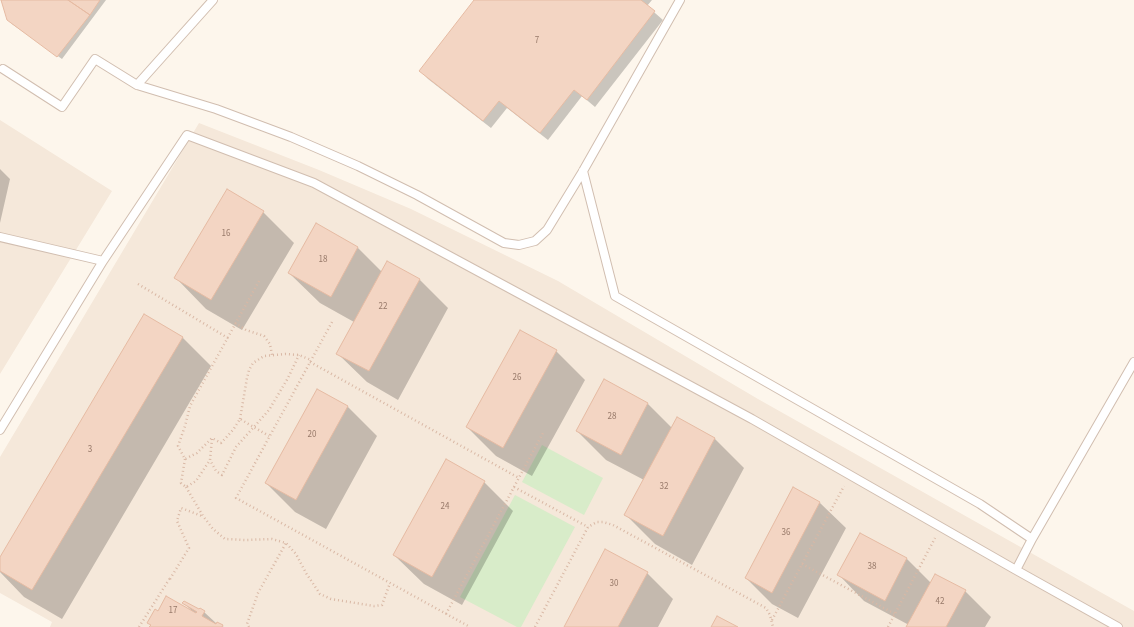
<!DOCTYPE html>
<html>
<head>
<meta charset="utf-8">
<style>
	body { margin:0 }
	canvas { display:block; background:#fdf6ec }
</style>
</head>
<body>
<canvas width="1134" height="627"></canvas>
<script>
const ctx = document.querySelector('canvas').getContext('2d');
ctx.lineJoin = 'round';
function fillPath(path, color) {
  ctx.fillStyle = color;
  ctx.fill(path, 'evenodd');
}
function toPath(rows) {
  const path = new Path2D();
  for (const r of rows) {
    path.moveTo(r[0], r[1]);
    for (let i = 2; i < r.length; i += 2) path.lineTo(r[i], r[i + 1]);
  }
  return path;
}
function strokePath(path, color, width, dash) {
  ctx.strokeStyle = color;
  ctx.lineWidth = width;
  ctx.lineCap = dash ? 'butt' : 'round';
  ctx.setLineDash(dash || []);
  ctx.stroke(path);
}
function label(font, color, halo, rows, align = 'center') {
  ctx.font = font + ' "Source Sans 3",sans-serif';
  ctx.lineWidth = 3;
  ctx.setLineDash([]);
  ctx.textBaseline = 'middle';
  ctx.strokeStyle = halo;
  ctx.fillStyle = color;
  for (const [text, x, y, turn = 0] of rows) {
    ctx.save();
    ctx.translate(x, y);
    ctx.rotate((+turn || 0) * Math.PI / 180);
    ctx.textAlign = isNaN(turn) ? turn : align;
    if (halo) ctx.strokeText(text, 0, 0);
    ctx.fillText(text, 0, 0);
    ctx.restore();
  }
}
const residential = toPath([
	[0,120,112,191,0,374],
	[199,123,319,170,411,209,558,281,758,399,1134,611,1134,627,50,627,52,622,0,593,0,457]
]);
const green = toPath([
	[542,445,603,478,584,515,522,482],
	[515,495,575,527,521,627,517,627,460,597]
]);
const shadow = toPath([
	[2,0,106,0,62,59,12,24],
	[476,0,652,0,647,6,663,20,595,107,582,96,548,140,507,108,491,128,428,79,421,71],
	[0,169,10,179,0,223],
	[263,212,294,243,242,330,206,309,176,278],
	[316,224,358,248,382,272,419,279,448,308,398,400,367,382,337,353,354,322,320,303,289,273],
	[182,337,211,366,62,619,24,597,0,572,0,559],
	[556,351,585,380,532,476,496,456,467,427],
	[604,380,648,404,672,428,677,419,715,439,744,468,692,565,655,544,626,515,644,480,606,460,577,431],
	[317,390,348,407,377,436,326,529,295,512,266,483],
	[484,482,513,511,462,605,424,584,394,555],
	[793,488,820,503,846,528,798,618,772,604,746,578],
	[861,534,907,559,931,583,965,591,991,617,985,627,908,627,909,625,864,601,839,575],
	[647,573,673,599,658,627,565,627],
	[184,603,204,612,217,624,224,627,150,627,159,612,192,611]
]);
const building = toPath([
	[1,0,68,0,90,15,57,57,7,20,1,0],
	[68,0,100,0,90,15,68,0],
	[474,0,641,0,655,11,587,100,574,90,540,133,499,101,483,121,419,71,474,0],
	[227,189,264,211,211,300,174,278,227,189],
	[316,223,358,247,331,297,288,273,316,223],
	[387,261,420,279,369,371,336,354,387,261],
	[144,314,183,337,32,590,0,571,0,557,144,314],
	[520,330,557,350,503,448,466,427,520,330],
	[604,379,648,403,621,455,576,431,604,379],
	[317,389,348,406,296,500,265,483,317,389],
	[677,417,715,438,663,536,624,515,677,417],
	[446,459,485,481,432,577,393,555,446,459],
	[793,487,820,502,772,593,745,578,793,487],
	[860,533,907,558,885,601,837,575,860,533],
	[605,549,648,572,635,596,618,627,564,627,605,549],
	[935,574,966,590,946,627,906,627,935,574],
	[166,596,196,613,197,612,182,603,184,601,199,609,200,608,205,611,202,616,216,624,217,622,223,625,222,627,149,627,151,625,147,623,155,609,158,611,166,596],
	[717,616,738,627,711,627,717,616]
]);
const path = toPath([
	[259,281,190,406,185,426,178,446,185,459,197,453,212,438,221,443,233,430,240,419,269,436],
	[138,284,228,338],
	[332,322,236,498,470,627],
	[235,323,246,330,264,336,270,344,272,355],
	[310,362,519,478],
	[240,419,247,378,249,370,253,363,264,356,285,354,299,355,311,360],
	[212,439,210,460,216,471,222,475,236,447,269,410,288,378,299,355],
	[185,459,181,483,186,487,196,481,210,460],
	[186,487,203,516,213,529,225,539,245,540,272,539,286,543,296,554,306,573,320,594,331,599,374,606,382,605,390,583],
	[514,487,588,527],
	[802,564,895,614],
	[170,579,189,548,177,521,181,508,202,516],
	[446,614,544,431],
	[772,620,844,486],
	[139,627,170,578],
	[249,627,247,624,258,593,286,543],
	[535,627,588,527,597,522,603,522,613,525,766,608,770,615,773,627],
	[888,627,935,538]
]);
const lane = toPath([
	[3,69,62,107,95,59,137,85,216,109,291,137,358,166,417,195,504,243,519,245,535,241,547,230,583,171,680,0],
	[137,85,213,0],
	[583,171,615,296,980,504,1032,539],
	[0,237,103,261,187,135,314,183,752,419,1016,570],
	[0,430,103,261],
	[1118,627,1016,570,1032,539,1134,362]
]);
const numberNames = [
	["7",537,41],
	["16",226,234],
	["18",323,260],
	["22",383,307],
	["26",517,378],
	["28",612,417],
	["20",312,435],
	["3",90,450],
	["32",664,487],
	["24",445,507],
	["36",786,533],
	["38",872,567],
	["30",614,584],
	["42",940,602],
	["17",173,611]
];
fillPath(residential, '#f5e8da');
fillPath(green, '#d8ecc9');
fillPath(shadow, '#0003');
fillPath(building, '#f3d5c3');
strokePath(building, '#e6bba3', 1);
strokePath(lane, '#d1beb0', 10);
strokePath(path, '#d9b8a5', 2.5, [1, 3]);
strokePath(lane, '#fff', 8);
label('9px', '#987a6a', null, numberNames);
</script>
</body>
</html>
